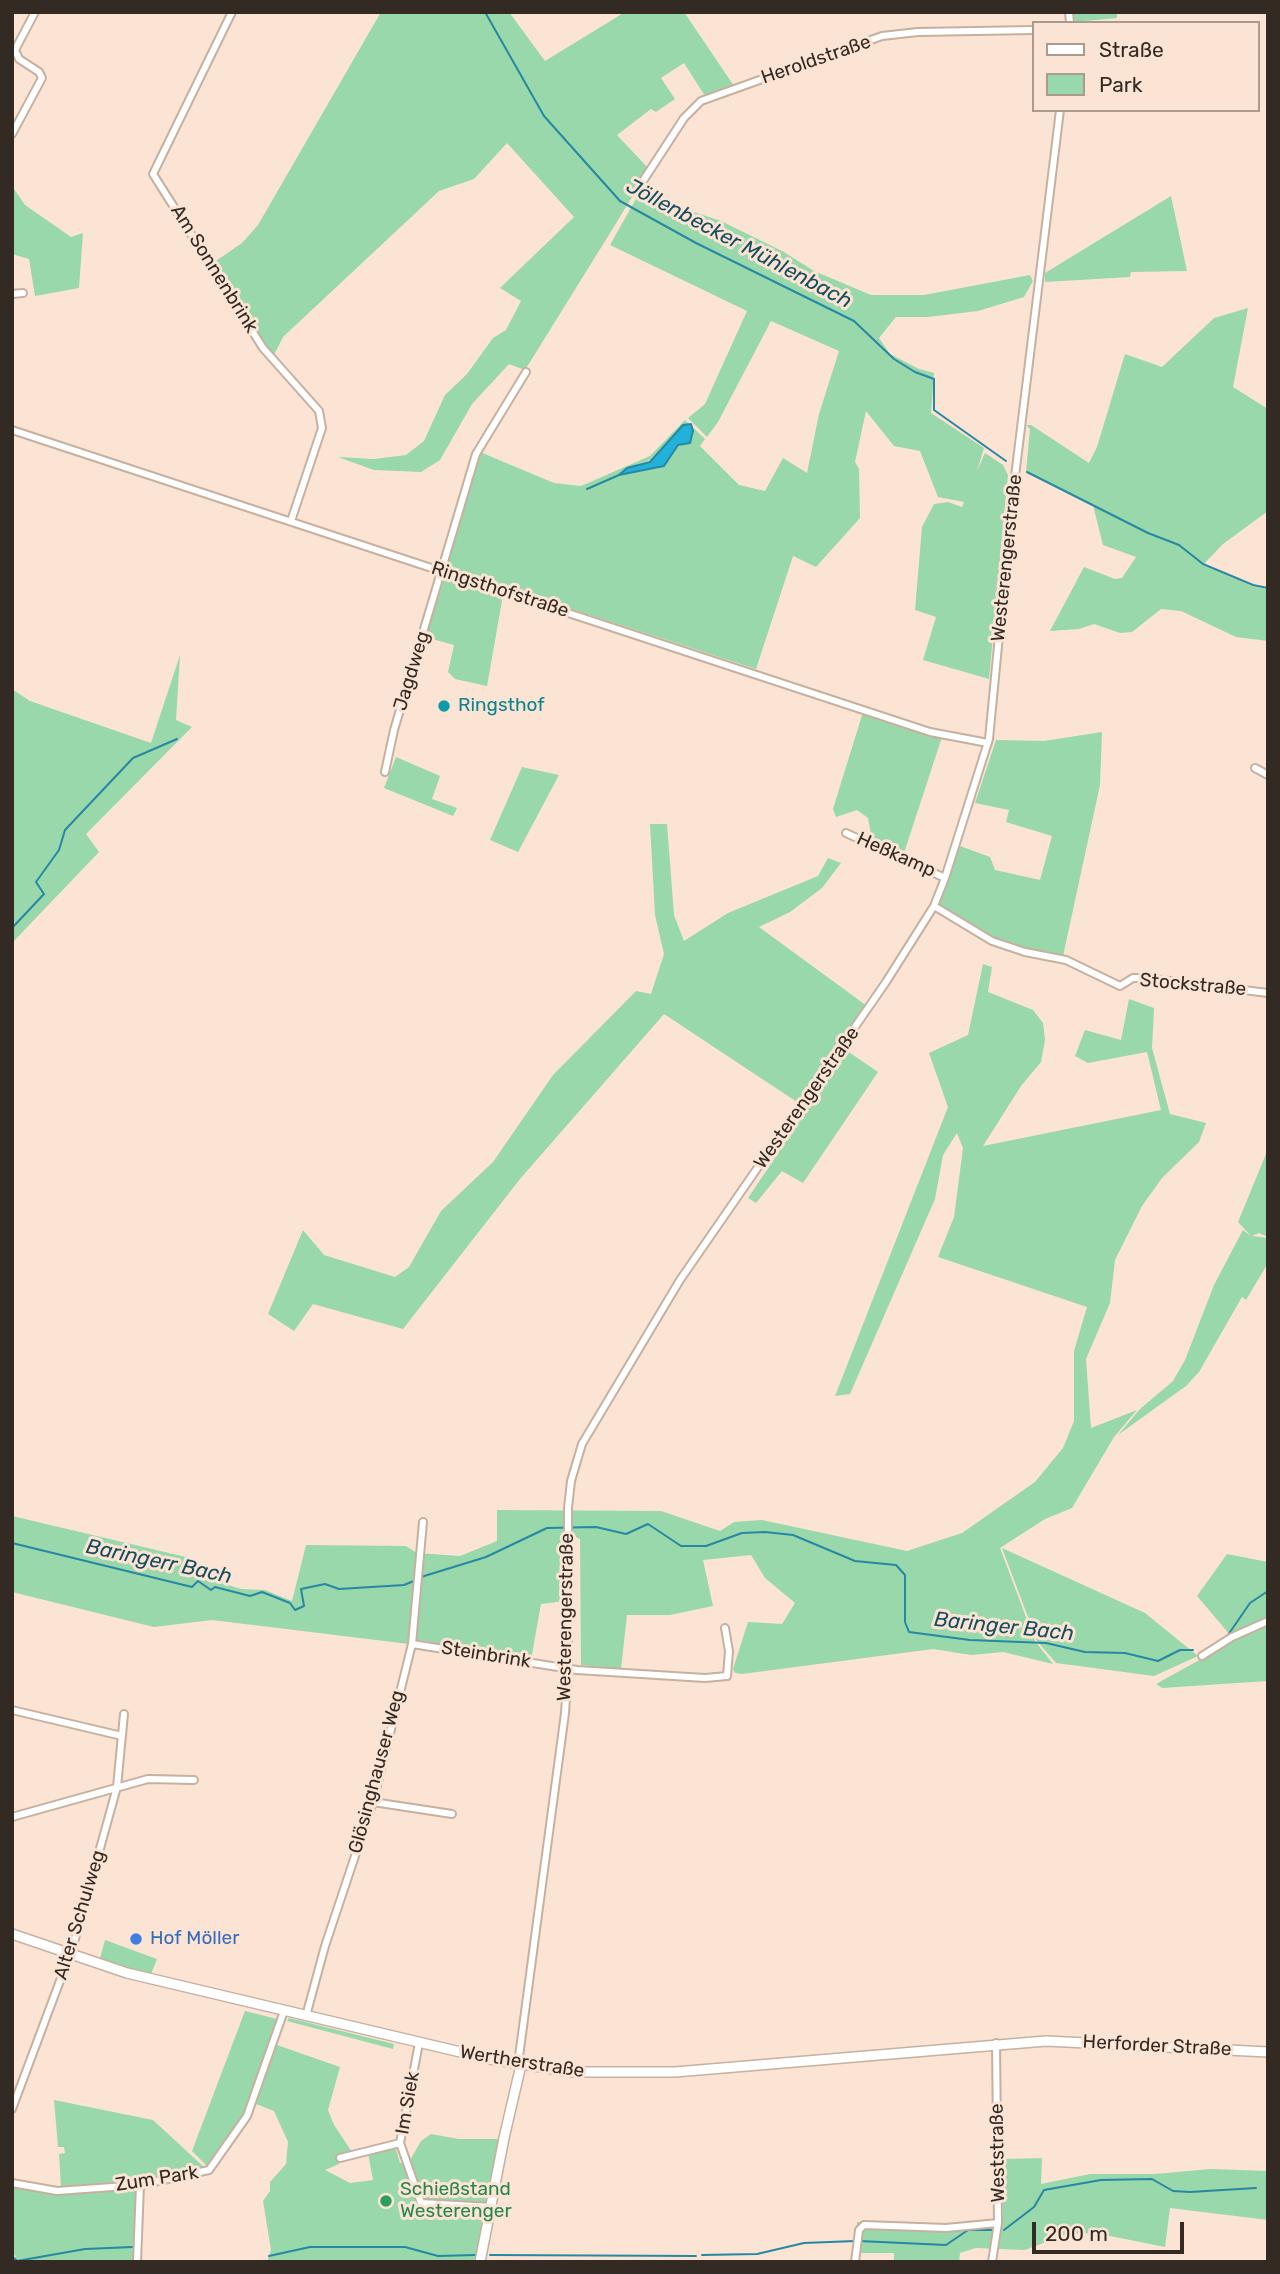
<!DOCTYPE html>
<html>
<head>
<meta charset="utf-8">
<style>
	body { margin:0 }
	#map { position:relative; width:1280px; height:2274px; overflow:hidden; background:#fbe4d4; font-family:Rubik,sans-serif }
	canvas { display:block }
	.frame { position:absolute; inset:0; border:14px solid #332a24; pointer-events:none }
	.legend { position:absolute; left:1032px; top:21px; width:228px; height:91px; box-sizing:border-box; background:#fbe4d4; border:2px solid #ab9a8e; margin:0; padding:9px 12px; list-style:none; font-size:21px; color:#332a24 }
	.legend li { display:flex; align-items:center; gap:14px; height:35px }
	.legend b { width:35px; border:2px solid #ab9a8e }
	.scale { position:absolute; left:1032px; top:2222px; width:152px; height:32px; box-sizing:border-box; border:4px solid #332a24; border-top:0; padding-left:9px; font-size:21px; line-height:24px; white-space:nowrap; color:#332a24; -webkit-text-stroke:5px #fbe4d4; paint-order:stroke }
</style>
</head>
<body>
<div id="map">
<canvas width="1280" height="2274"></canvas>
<div class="frame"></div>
<ul class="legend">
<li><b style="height:9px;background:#fff"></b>Straße</li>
<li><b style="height:19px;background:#99d8ab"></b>Park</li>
</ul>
<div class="scale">200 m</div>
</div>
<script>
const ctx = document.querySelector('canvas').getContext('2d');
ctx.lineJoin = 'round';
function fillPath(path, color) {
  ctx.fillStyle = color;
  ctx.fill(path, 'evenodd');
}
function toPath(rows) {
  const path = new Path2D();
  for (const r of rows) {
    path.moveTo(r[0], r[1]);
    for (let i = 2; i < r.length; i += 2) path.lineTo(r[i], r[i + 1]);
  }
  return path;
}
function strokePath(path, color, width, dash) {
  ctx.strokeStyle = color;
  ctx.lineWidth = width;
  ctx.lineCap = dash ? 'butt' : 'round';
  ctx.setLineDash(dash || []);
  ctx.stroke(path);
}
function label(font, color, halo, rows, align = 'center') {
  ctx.font = font + ' Rubik,sans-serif';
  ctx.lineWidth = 6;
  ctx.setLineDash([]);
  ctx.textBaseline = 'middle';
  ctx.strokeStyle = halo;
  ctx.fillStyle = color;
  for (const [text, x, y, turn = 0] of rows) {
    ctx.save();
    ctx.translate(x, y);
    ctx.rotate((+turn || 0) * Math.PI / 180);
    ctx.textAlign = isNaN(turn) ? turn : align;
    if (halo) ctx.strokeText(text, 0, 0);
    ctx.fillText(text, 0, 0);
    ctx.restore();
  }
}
const green = toPath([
	[381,12,509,12,545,61,625,12,684,12,734,86,705,96,684,63,661,78,675,99,656,112,651,109,617,135,649,169,607,238,525,370,509,364,472,404,440,460,421,472,374,470,338,457,374,459,406,455,424,441,445,395,467,374,493,338,506,330,521,301,500,288,574,217,507,143,474,179,439,191,283,337,273,357,213,263,242,243,258,225],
	[1073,12,1117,12,1117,18,1074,22],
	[645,183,664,202,721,221,784,252,814,271,871,295,924,295,1030,275,1033,281,1024,297,978,311,928,317,896,317,879,338,890,354,919,369,934,373,931,413,984,448,977,471,985,453,1003,465,1008,475,989,679,923,660,936,617,915,610,922,527,934,504,948,502,962,507,964,502,938,497,920,451,894,446,866,411,855,462,859,469,860,518,816,567,793,556,756,669,446,568,480,452,554,483,581,486,650,456,685,420,705,439,700,446,739,485,765,491,783,458,807,473,819,414,839,351,771,321,718,422,707,437,688,418,705,404,747,311,610,245],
	[687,424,684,445,678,445,659,468,621,475,627,468,656,458],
	[12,186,25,205,71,237,83,233,79,288,35,296,29,259,12,254],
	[1171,196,1187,271,1131,272,1130,277,1045,282,1045,273],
	[1248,308,1233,387,1268,409,1268,511,1223,544,1203,565,1252,586,1268,589,1268,641,1236,637,1181,611,1161,609,1132,632,1120,633,1094,624,1079,629,1050,631,1084,567,1115,579,1122,578,1136,557,1103,545,1093,505,1026,472,1030,429,1026,425,1031,425,1089,463,1097,447,1125,354,1162,367,1214,318],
	[445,576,503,595,487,686,455,679,448,672,454,645,425,637],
	[180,655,176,720,192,727,86,834,99,852,12,943,12,689,30,701,151,743],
	[863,712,942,737,903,856,872,840,868,818,857,810,836,817,833,809],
	[1102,732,1100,785,1063,956,1020,948,976,932,939,907,960,846,990,857,995,870,1040,880,1052,836,1006,822,1009,810,975,803,996,740,1044,741],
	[396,757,440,776,432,799,457,808,453,816,384,788],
	[522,767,559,775,518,852,490,840],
	[650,824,667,824,674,915,684,941,728,913,818,876,828,858,841,863,822,888,790,912,759,927,867,1006,840,1046,878,1072,803,1183,782,1171,756,1203,748,1198,803,1116,800,1104,664,1014,520,1179,403,1329,313,1304,294,1331,268,1314,303,1230,324,1255,395,1277,409,1267,441,1211,493,1162,553,1075,636,991,651,994,664,954,655,915],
	[983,964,992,967,988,992,1033,1010,1043,1023,1045,1040,1041,1062,1021,1086,983,1146,1161,1110,1147,1052,1088,1063,1075,1056,1085,1030,1121,1040,1129,999,1154,1008,1152,1048,1170,1114,1206,1123,1199,1142,1162,1178,1142,1206,1115,1260,1110,1303,1086,1359,1091,1428,1137,1410,1114,1437,1072,1508,1045,1519,1000,1548,1035,1641,1053,1664,1003,1652,971,1655,933,1649,742,1674,735,1673,733,1669,748,1622,782,1624,795,1603,765,1578,751,1555,703,1560,713,1606,670,1615,627,1615,621,1669,581,1665,580,1539,564,1531,565,1601,541,1604,531,1660,413,1639,414,1613,411,1615,409,1644,212,1620,154,1627,12,1592,12,1516,186,1557,190,1573,241,1589,265,1590,292,1601,306,1545,406,1546,417,1553,460,1556,497,1541,497,1510,661,1511,720,1531,734,1522,762,1520,907,1551,962,1533,1035,1482,1063,1448,1074,1421,1074,1351,1087,1307,938,1257,954,1217,963,1148,957,1133,943,1155,935,1199,850,1394,835,1396,948,1107,929,1053,968,1035],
	[1268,1149,1268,1237,1259,1233,1252,1236,1268,1238,1268,1263,1246,1300,1242,1297,1199,1372,1186,1386,1118,1435,1140,1409,1173,1381,1185,1360,1214,1285,1243,1230,1251,1236,1238,1222],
	[1002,1548,1145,1613,1198,1656,1154,1676,1056,1663,1037,1641],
	[1227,1554,1268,1562,1268,1620,1231,1636,1197,1596],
	[1268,1622,1268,1681,1162,1688,1156,1684],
	[105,1940,157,1959,150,1977,99,1962],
	[245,2011,277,2019,244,2112,207,2166,192,2151],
	[289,2018,394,2044,393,2049,287,2021],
	[277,2045,340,2067,328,2110,334,2125,352,2152,337,2155,339,2164,325,2170,350,2183,373,2180,368,2153,395,2146,400,2163,405,2163,417,2208,421,2209,421,2205,487,2209,478,2262,267,2262,271,2250,263,2201,270,2191,270,2182,286,2164,288,2142,274,2111,256,2104],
	[54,2100,153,2120,205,2168,161,2177,61,2188,59,2154,65,2153,64,2147,58,2147],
	[431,2134,459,2139,500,2139,485,2205,421,2200,409,2162,421,2141],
	[1042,2158,1041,2184,1090,2174,1155,2174,1211,2169,1268,2171,1268,2220,1170,2208,1165,2247,1095,2233,1067,2234,1025,2250,976,2248,960,2253,959,2262,894,2262,894,2253,854,2253,857,2222,946,2226,1003,2222,1002,2159],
	[12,2186,56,2195,139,2187,136,2262,12,2262,16,2257,12,2252]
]);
const water = toPath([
	[691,424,693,431,690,443,678,445,664,466,619,475,627,468,650,462,683,425,691,424]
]);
const stream = toPath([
	[485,12,544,116,620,201,696,243,854,321,894,359,915,372,934,379,934,410,1006,461],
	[1027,472,1148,533,1179,545,1203,564,1253,585,1268,588],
	[587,489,619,475],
	[12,928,44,894,36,882,59,850,65,830,133,758,177,739],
	[12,1543,192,1587,198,1581,211,1590,215,1587,250,1596,262,1592,290,1603,295,1610,304,1606,301,1589,325,1584,339,1589,404,1585,416,1580],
	[421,1577,486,1557,547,1528,596,1527,626,1534,648,1524,681,1546,706,1546,742,1533,765,1532,793,1535,855,1561,896,1565,905,1575,905,1622,909,1632,970,1640,1046,1643,1085,1652,1125,1653,1158,1661,1180,1650,1193,1650],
	[1228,1635,1250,1603,1268,1591],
	[1004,2230,1034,2207,1044,2190,1101,2180,1152,2179,1173,2191,1190,2192,1256,2188],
	[859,2241,946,2245,968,2230,993,2230],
	[490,2255,696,2256],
	[702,2255,757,2254,804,2243,855,2241],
	[12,2256,17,2261,85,2249,133,2247],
	[269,2256,310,2247,405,2247,438,2256,475,2255]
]);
const street = toPath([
	[232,12,153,174,263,348,319,411,322,428,291,521],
	[1069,12,1070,23],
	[12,134,42,78,39,72,19,59,15,50,35,12],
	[643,181,684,118,701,101,882,36,918,32,1033,30],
	[12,294,23,293],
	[12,430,930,732,988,743],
	[1255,768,1268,775],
	[385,772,394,730,476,454,526,372],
	[846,833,945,878],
	[934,906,992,941,1025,952,1066,960,1120,986,1133,978,1145,978,1268,993],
	[412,1644,577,1670,705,1678,727,1676,729,1651,725,1628],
	[1202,1656,1232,1637,1268,1621],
	[12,1710,122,1736],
	[373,1802,452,1814],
	[12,1817,148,1779,194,1780],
	[306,2016,325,1946,373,1802,412,1644,423,1522],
	[518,2064,565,1713,568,1668,568,1508,571,1481,582,1444,680,1280,886,982,934,906,945,878,989,739,1012,501,1060,110],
	[12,2109,73,1946,117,1787,124,1714],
	[400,2143,421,2203,491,2207],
	[340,2158,400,2143,419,2043],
	[12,2183,57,2191,140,2185,209,2170,247,2116,284,2011],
	[137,2262,140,2185],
	[855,2262,859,2230,864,2225,946,2228,998,2223],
	[992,2262,998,2223,996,2043]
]);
const secondary = toPath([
	[12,1934,127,1973,490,2059,572,2072,675,2072,1046,2041,1268,2052],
	[480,2262,504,2138,521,2065]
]);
const markers = [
	[444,706,7,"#0f9aa8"],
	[136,1939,7,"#3f7fe0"],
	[386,2201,7,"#2e9e5b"]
];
const streetNames = [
	["Heroldstraße",816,60,-19],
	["Am Sonnenbrink",214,269,58],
	["Westerengerstraße",1007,558,-84],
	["Ringsthofstraße",500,590,18],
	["Jagdweg",412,671,-73],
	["Heßkamp",896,855,24],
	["Stockstraße",1193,985,5],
	["Westerengerstraße",807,1098,-55],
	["Westerengerstraße",566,1617,-89],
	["Steinbrink",486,1655,9],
	["Glösinghauser Weg",377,1772,-75],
	["Alter Schulweg",80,1915,-73],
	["Herforder Straße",1157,2046,3],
	["Wertherstraße",522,2062,9],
	["Im Siek",408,2103,-80],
	["Weststraße",998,2153,-91],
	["Zum Park",157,2179,-9]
];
const cultureNames = [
	["Ringsthof",458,706]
];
const shopNames = [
	["Hof Möller",150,1939]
];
const leisureNames = [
	["Schießstand",400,2190],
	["Westerenger",400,2212]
];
const waterNames = [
	["Jöllenbecker Mühlenbach",739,244,28],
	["Baringerr Bach",159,1562,12],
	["Baringer Bach",1004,1627,6]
];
fillPath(green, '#99d8ab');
fillPath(water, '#21b1da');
strokePath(water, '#2688a3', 2);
strokePath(stream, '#2688a3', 2);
strokePath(street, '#c6b0a0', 10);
strokePath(secondary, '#c6b0a0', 12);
strokePath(street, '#fff', 6);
strokePath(secondary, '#fff', 9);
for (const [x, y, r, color] of markers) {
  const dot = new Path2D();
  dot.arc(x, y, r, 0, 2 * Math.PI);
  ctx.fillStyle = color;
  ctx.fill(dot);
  strokePath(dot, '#fbe4d4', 2.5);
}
label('19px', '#332a24', '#fbe4d4', streetNames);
label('19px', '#0d838f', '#fbe4d4', cultureNames, 'left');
label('19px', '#366cbe', '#fbe4d4', shopNames, 'left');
label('19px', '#27864d', '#fbe4d4', leisureNames, 'left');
label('italic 21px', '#174e5f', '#fbe4d4', waterNames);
</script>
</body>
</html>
